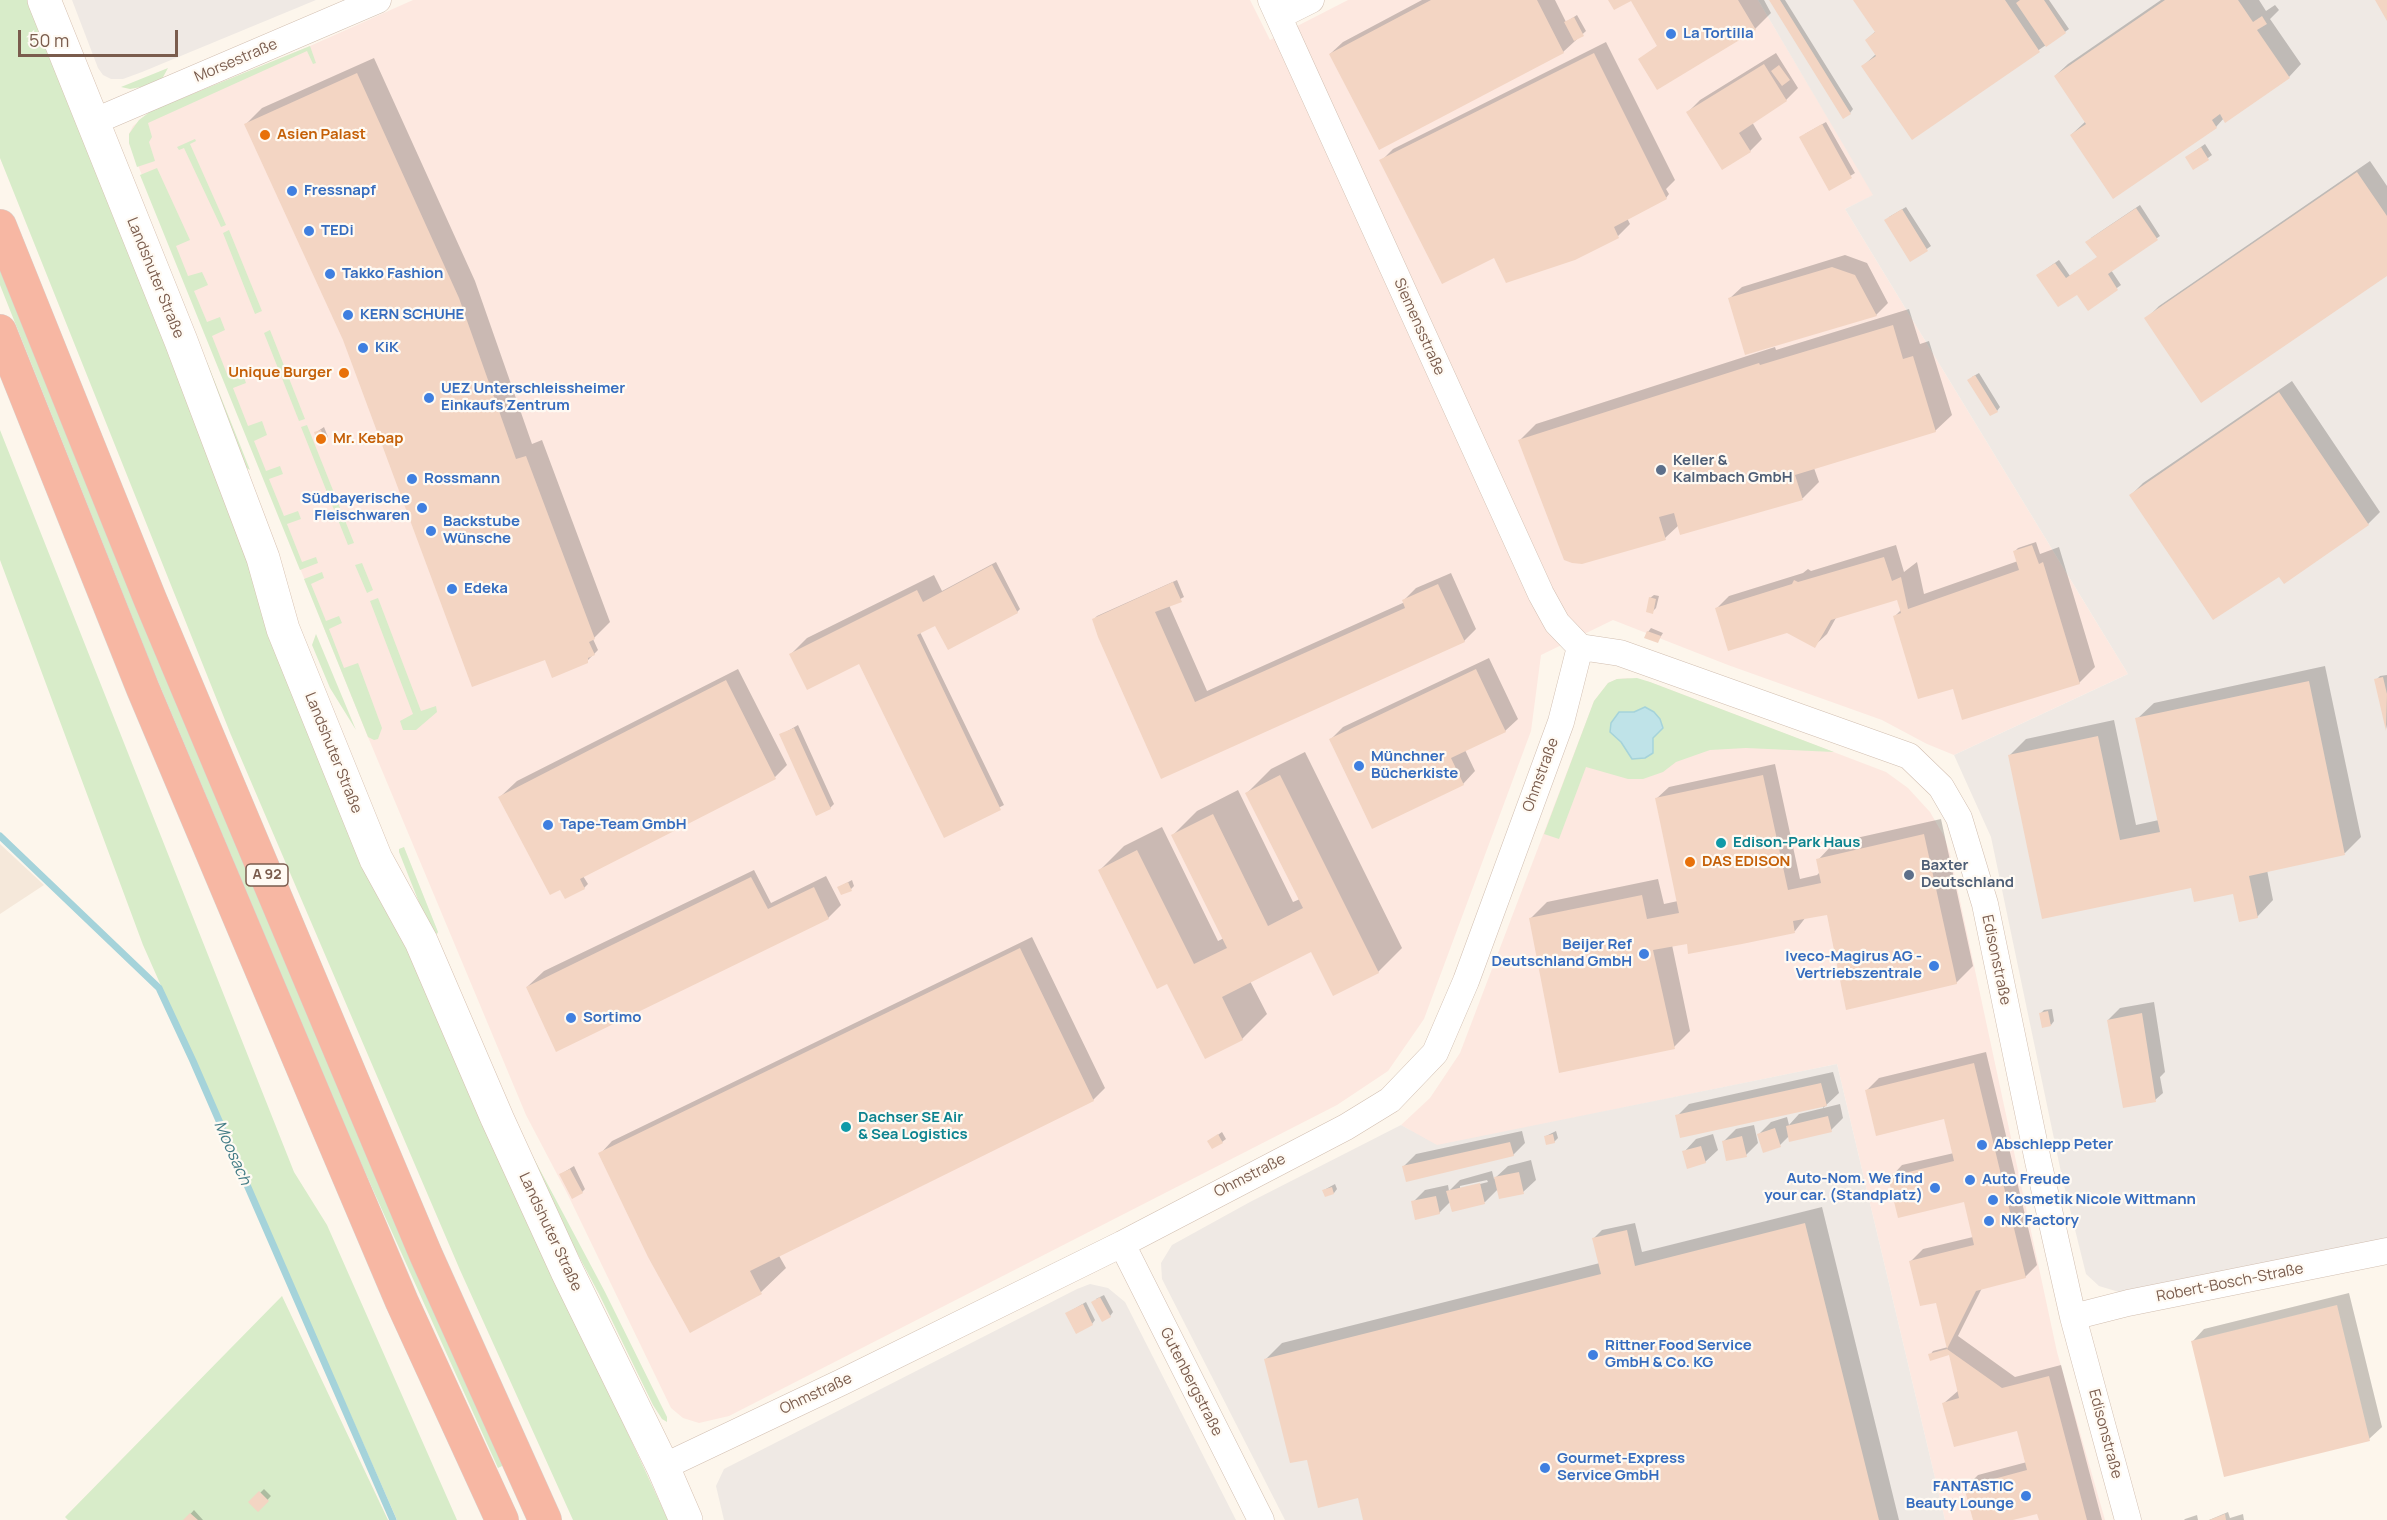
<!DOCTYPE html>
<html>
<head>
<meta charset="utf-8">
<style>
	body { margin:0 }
	#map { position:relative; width:2387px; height:1520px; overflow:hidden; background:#fdf6ec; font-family:Manrope,sans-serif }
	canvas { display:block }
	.scale { position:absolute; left:18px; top:30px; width:160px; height:27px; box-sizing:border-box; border:3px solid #7a5c4d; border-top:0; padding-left:8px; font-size:18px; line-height:21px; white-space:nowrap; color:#7a5c4d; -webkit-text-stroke:4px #fffaf3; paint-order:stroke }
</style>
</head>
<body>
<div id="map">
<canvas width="2387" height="1520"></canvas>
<div class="scale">50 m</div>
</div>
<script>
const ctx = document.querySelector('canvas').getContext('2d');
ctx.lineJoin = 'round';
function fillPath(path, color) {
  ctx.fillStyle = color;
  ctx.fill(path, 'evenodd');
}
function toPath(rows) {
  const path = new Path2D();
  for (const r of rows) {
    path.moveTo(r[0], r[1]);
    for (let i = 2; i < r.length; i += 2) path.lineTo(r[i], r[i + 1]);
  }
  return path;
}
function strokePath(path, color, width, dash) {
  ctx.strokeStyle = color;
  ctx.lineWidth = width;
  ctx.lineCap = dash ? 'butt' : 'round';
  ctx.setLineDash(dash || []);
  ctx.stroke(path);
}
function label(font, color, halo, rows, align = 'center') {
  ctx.font = font + ' Manrope,sans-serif';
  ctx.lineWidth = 4.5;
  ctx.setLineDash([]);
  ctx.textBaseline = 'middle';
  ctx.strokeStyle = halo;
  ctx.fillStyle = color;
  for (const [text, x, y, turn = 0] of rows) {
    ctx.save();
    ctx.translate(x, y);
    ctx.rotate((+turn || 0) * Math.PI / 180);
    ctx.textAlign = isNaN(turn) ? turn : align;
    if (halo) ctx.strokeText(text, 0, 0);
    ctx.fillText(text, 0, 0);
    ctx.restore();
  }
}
const residential = toPath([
	[0,844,44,885,0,914]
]);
const commercial = toPath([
	[413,0,1250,0,1270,40,1348,0,1758,0,1874,195,1845,209,2128,674,1954,755,1927,744,1882,720,1728,665,1613,620,1541,655,1531,731,1424,1019,1388,1071,1337,1105,729,1416,699,1423,683,1418,671,1408,568,1195,526,1115,368,737,129,143,129,134,133,126,151,111,310,46],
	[1628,678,1650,682,1886,772,1908,788,1930,812,1944,836,1950,854,2057,1352,2105,1520,1945,1520,1837,1064,1436,1146,1401,1125,1430,1098,1460,1053,1594,701,1608,683,1617,679]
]);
const industrial = toPath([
	[72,0,316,0,142,72,123,79,111,79,103,75,98,68],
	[1758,0,2387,0,2387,1238,2119,1292,2099,1286,2086,1274,2062,1177,1991,837,1954,755,2128,674,1845,209,1873,195],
	[1837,1064,1945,1520,1285,1520,1162,1279,1161,1263,1172,1245,1250,1202,1401,1125,1437,1145],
	[1090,1284,1108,1288,1125,1302,1236,1520,724,1520,716,1486,724,1469,1077,1289]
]);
const green = toPath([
	[0,0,27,0,207,445,533,1228,668,1520,573,1520,460,1270,231,735,0,158],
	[310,46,316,63,313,64,307,51,148,123,152,137,149,142,155,161,137,167,129,143,129,134,139,120,151,111],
	[168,68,162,79,141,87,130,89,121,87],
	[195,139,196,141,190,144,226,225,221,227,184,148,179,150,177,147],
	[157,168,190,240,176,246,188,276,202,272,208,285,194,291,207,322,220,317,225,330,212,336,227,374,241,369,246,383,233,388,248,426,262,421,267,435,254,441,266,471,280,466,283,474,269,479,284,516,298,511,301,519,287,524,302,562,316,557,318,563,305,568,300,570,140,175],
	[229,230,262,311,255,314,223,233],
	[0,254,508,1463,498,1468,347,1132,152,667,0,285],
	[270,330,305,419,299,421,264,333],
	[207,362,250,470,238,463,206,364],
	[307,425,354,543,348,545,301,427],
	[0,430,294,1172,327,1225,457,1520,397,1520,143,945,0,560],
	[362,563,373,590,367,593,355,565],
	[322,572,324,578,311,584,326,621,339,616,342,623,329,629,344,668,358,663,382,728,378,739,374,740,368,737,304,579],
	[378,598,421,711,436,706,437,712,416,730,403,730,400,721,413,714,370,601],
	[316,634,356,730,330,688,312,645],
	[1637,678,1650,682,1834,752,1746,748,1710,750,1676,762,1663,772,1643,779,1628,779,1586,767,1559,839,1544,834,1594,701,1608,683,1617,679],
	[404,847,438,932,437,934,430,930,399,852,399,849],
	[531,1153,605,1292,667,1417,667,1422,662,1419,653,1405,599,1294,527,1159],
	[282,1296,388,1520,68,1520,65,1517]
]);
const water = toPath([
	[1645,707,1654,712,1660,719,1663,728,1653,738,1653,753,1645,758,1632,759,1621,742,1610,732,1611,723,1619,712,1634,712,1645,707]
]);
const shadow = toPath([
	[1422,0,1555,0,1566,22,1577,15,1586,31,1563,52,1380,148,1330,54,1343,42],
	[1632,0,1764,0,1771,13,1755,29,1640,59,1659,45],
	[1770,0,1785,0,1853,109,1850,113],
	[1855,0,2049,0,2069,29,1912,138,1863,66,1876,54,1866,40,1876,31],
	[2161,0,2259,0,2266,11,2275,5,2279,10,2270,19,2301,64,2289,77,2224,118,2216,127,2113,197,2071,135,2086,121,2055,76,2068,64],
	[1606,42,1675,180,1666,189,1669,194,1666,198,1627,218,1630,224,1618,236,1495,256,1381,161,1393,149],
	[1776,53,1798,88,1786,100,1752,122,1762,139,1750,151,1688,112,1700,100],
	[374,58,475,281,532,444,542,440,610,622,593,639,598,650,587,661,546,659,344,340,246,124,262,108],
	[1826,122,1855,173,1829,189,1805,134],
	[2205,144,2212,155,2194,168,2187,157],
	[2370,161,2387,186,2387,273,2146,319,2159,306],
	[2140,205,2160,236,2111,270,2121,285,2088,309,2077,293,2042,272,2059,260,2070,276,2098,257,2091,238],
	[1906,207,1931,246,1911,260,1889,217],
	[1845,255,1867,263,1888,303,1876,315,1729,299,1742,287],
	[1909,309,1920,344,1929,341,1952,415,1935,431,1814,468,1819,482,1803,498,1681,534,1679,525,1665,538,1520,440,1536,424,1775,347,1776,350],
	[1979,373,2000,407,1997,411,1972,377],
	[2292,381,2380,512,2368,524,2279,575,2131,495,2143,483],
	[324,427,328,437,324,441,315,433],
	[2036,542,2040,554,2059,547,2095,667,2079,683,1954,687,1895,616,1901,610,1898,597,1837,616,1827,634,1814,646,1787,631,1717,608,1729,596,1803,573,1808,569,1811,571,1896,545,1904,572,1917,562,1924,594,2018,561,2014,552,2018,548],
	[996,562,1020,609,1017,612,936,624,920,632,1004,805,944,836,865,660,791,654,807,638,934,575,942,591],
	[1451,573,1476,629,1464,641,1162,777,1094,619,1097,616,1177,580,1184,597,1169,605,1207,691,1405,602,1404,600,1416,588],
	[1654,595,1659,596,1656,608,1652,612,1650,598],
	[1651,628,1663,633,1658,641,1648,632],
	[1489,658,1518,719,1505,731,1465,750,1475,771,1463,784,1331,739,1343,727],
	[2325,666,2361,837,2345,853,2267,870,2273,900,2257,917,2234,892,2193,886,2043,917,2010,755,2026,739,2114,720,2136,825,2159,820,2137,719,2154,703],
	[738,669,787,765,775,777,583,876,588,884,584,888,500,797,517,781],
	[2387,675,2387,729,2376,680,2380,676],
	[798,725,834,804,830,808,781,735],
	[1305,752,1402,948,1378,972,1312,950,1250,981,1267,1014,1242,1039,1168,982,1100,870,1124,846,1162,827,1218,941,1224,938,1173,835,1197,811,1238,790,1293,902,1300,899,1247,793,1271,769],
	[1775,764,1800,879,1817,875,1820,872,1818,860,1834,843,1941,819,1973,966,1956,983,1828,913,1806,917,1795,931,1672,945,1690,1031,1674,1047,1530,919,1547,902,1658,879,1664,904,1678,901,1656,799,1669,787],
	[754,870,771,903,826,876,841,905,828,918,769,946,527,987,544,971],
	[852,880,854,886,851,889,839,887],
	[1032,937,1105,1088,1093,1100,778,1254,786,1268,761,1292,691,1331,600,1154,612,1141],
	[2154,1002,2165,1072,2160,1077,2163,1093,2155,1100,2108,1020,2120,1008],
	[2052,1009,2054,1021,2051,1025,2040,1014,2044,1010],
	[1986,1052,2037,1265,2025,1277,1982,1288,1958,1336,2015,1377,2061,1365,2102,1520,2040,1520,2038,1512,2007,1520,1974,1520,1966,1487,1978,1475,2027,1462,2018,1429,1944,1403,1959,1390,1950,1354,1930,1355,1933,1351,1948,1347,1937,1301,1911,1261,1923,1249,1973,1237,1965,1200,1890,1178,1902,1165,1954,1153,1945,1118,1867,1090,1879,1078],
	[1833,1072,1839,1093,1823,1108,1823,1106,1677,1116,1689,1104],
	[1840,1104,1843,1118,1831,1130,1789,1136,1780,1145,1759,1134,1771,1122,1787,1117,1789,1125,1799,1114],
	[1754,1125,1758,1143,1746,1155,1723,1142,1736,1129],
	[1522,1131,1525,1143,1513,1155,1404,1166,1416,1154],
	[1556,1131,1558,1138,1554,1142,1546,1136],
	[1222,1132,1226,1139,1222,1142,1209,1141],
	[1713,1134,1718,1150,1705,1162,1684,1152,1696,1139],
	[1531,1160,1536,1180,1523,1192,1498,1189,1485,1202,1453,1210,1451,1201,1439,1213,1413,1202,1425,1190,1448,1185,1449,1191,1460,1180,1492,1171,1494,1179,1508,1166],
	[1487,1180,1488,1182,1460,1189,1460,1186],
	[574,1166,585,1189,582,1192,561,1174],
	[1335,1184,1337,1189,1334,1193,1324,1190],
	[1822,1207,1899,1520,1365,1520,1359,1496,1308,1458,1266,1359,1282,1343,1600,1263,1594,1238,1602,1230,1635,1223,1642,1252],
	[2349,1293,2382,1427,2369,1439,2192,1342,2204,1329],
	[1104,1295,1113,1312,1110,1316,1096,1299],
	[1086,1302,1095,1320,1092,1324,1067,1313],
	[264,1489,271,1496,258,1510,251,1502],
	[194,1510,203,1520,185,1520],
	[2228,1512,2230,1518,2243,1514,2244,1520,2209,1520],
	[2197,1515,2198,1520,2184,1520,2185,1519]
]);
const stream = toPath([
	[0,836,159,988,193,1061,393,1520]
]);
const building = toPath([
	[1431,0,1537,0,1564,53,1379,150,1329,54],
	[1608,0,1738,0,1756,30,1657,90,1638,59,1657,46,1631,1,1614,10],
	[1769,0,1780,0,1851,114,1843,119],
	[1853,0,2005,0,2040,52,1912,140,1861,66,1876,56,1865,40,1875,32],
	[2020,0,2044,0,2066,33,2046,47,2016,3],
	[2165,0,2238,0,2253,22,2262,16,2267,24,2257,30,2290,78,2225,123,2220,114,2212,120,2217,128,2113,199,2070,135,2086,124,2054,76],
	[2375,0,2387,0,2387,21],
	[1574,17,1584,36,1574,41,1564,22],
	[1594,53,1667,199,1614,227,1619,238,1575,260,1506,283,1494,258,1442,284,1379,160],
	[1764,64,1787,101,1739,133,1751,152,1722,170,1686,112],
	[1779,65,1790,80,1782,86,1771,71],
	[357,73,459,298,516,459,526,456,595,639,589,642,595,655,588,658,588,663,552,678,545,660,472,687,343,340,244,124],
	[1822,124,1852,178,1829,191,1799,137],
	[2201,147,2209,160,2193,170,2185,157],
	[2357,172,2387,216,2387,276,2201,403,2144,318],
	[2136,208,2158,240,2108,274,2118,290,2088,311,2077,295,2058,307,2036,275,2055,263,2066,278,2097,257,2085,242],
	[1902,209,1928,251,1910,262,1884,220],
	[1832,267,1855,275,1877,316,1745,355,1728,298],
	[1893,325,1903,359,1913,356,1936,432,1795,475,1803,500,1680,535,1674,513,1659,517,1666,540,1582,564,1572,563,1564,560,1518,440,1759,363,1760,365],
	[1975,375,1998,412,1990,416,1967,380],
	[2279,392,2369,525,2284,584,2279,577,2213,620,2129,495],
	[321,430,325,442,318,444,314,432],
	[2032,545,2039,564,2043,562,2080,684,1962,720,1953,689,1918,699,1893,616,1901,613,1897,600,1831,620,1815,648,1787,633,1728,651,1715,608,1792,584,1794,580,1798,582,1884,557,1892,581,1901,577,1908,609,2019,570,2013,551],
	[992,565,1018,613,948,650,935,626,917,635,1001,810,944,838,859,664,807,690,789,654,917,590,923,602],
	[1173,582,1182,602,1155,612,1195,702,1405,608,1402,600,1438,584,1465,642,1161,779,1098,637,1092,619],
	[1649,597,1656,599,1653,614,1646,612],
	[1647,631,1661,636,1658,643,1644,638],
	[1476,669,1506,732,1451,758,1464,785,1372,829,1329,739],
	[2383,677,2387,694,2386,731,2374,679],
	[726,680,776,779,580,879,585,889,565,899,560,890,550,895,498,797],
	[2309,681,2345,855,2249,876,2258,918,2239,922,2233,894,2194,902,2191,888,2042,919,2008,755,2098,736,2120,840,2160,832,2135,718],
	[794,728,831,809,816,816,779,734],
	[1280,775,1379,973,1333,996,1311,952,1222,997,1243,1040,1205,1059,1167,984,1157,989,1098,870,1137,850,1194,964,1227,948,1171,835,1213,814,1268,926,1303,908,1245,793],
	[1763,775,1788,890,1821,883,1816,859,1924,834,1957,984,1846,1010,1827,915,1793,921,1795,933,1742,944,1688,954,1687,944,1653,950,1675,1049,1559,1073,1529,918,1642,895,1647,919,1679,913,1655,798],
	[751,877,768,909,814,887,829,919,556,1052,526,987],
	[848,882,852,891,841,895,837,887],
	[1020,948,1094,1101,750,1271,762,1294,690,1333,648,1257,598,1153],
	[2048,1011,2051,1026,2042,1028,2039,1013],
	[2142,1013,2156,1102,2123,1108,2107,1020],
	[1974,1063,2026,1278,1976,1291,1947,1349,1936,1303,1920,1306,1909,1261,1974,1245,1964,1202,1898,1218,1888,1177,1954,1161,1944,1119,1876,1136,1865,1090],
	[1821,1083,1827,1106,1680,1138,1675,1115],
	[1828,1116,1832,1132,1789,1142,1786,1126],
	[1775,1128,1781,1147,1763,1153,1757,1134],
	[1218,1134,1223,1143,1212,1149,1207,1141],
	[1553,1134,1555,1143,1546,1145,1544,1136],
	[1742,1136,1747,1157,1726,1161,1722,1141],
	[1510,1142,1514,1156,1406,1182,1402,1166],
	[1701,1146,1706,1163,1687,1169,1682,1151],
	[570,1169,583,1193,572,1199,559,1174],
	[1519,1172,1524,1194,1499,1199,1494,1177],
	[1480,1183,1485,1204,1452,1212,1446,1191],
	[1332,1187,1334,1194,1325,1197,1322,1190],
	[1436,1196,1440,1214,1415,1220,1411,1201],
	[1805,1223,1879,1520,1363,1520,1358,1498,1318,1508,1307,1460,1290,1463,1264,1359,1601,1274,1592,1238,1627,1230,1635,1266],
	[1100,1297,1111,1317,1102,1322,1091,1302],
	[1083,1304,1093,1325,1076,1334,1065,1313],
	[2337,1305,2370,1441,2224,1477,2191,1341],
	[1947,1349,2002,1388,2049,1376,2087,1520,2039,1520,2037,1514,2013,1520,1973,1520,1964,1487,2027,1470,2017,1431,1954,1447,1942,1403,1959,1398,1949,1355,1930,1361,1928,1354],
	[259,1491,269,1501,258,1512,248,1502],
	[190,1513,198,1520,183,1520],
	[2225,1514,2226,1520,2209,1520]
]);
const street = toPath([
	[1271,0,1541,594,1557,623,1580,647],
	[1279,16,1311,0],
	[93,122,378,0],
	[1580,647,1620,653,1909,756,1941,787,1959,818,1985,904,2038,1161,2073,1317,2128,1520],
	[1122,1244,1261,1520],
	[2073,1317,2128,1303,2387,1251],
	[663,1467,842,1382,1122,1244,1346,1127,1390,1100,1435,1053,1466,981,1561,722,1580,647]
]);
const secondary = toPath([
	[44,0,181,341,263,558,283,629,376,859,421,941,497,1118,567,1271,663,1467,686,1520]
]);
const highway = toPath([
	[0,226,150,599,426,1255,545,1520],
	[0,331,143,689,323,1116,402,1302,502,1520]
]);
const markers = [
	[1671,34,6,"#3f7fe0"],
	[265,135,6,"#e8710a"],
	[292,191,6,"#3f7fe0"],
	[309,231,6,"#3f7fe0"],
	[330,274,6,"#3f7fe0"],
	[348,315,6,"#3f7fe0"],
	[363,348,6,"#3f7fe0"],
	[344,373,6,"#e8710a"],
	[429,398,6,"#3f7fe0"],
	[321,439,6,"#e8710a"],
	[1661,470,6,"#5c6f8a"],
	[412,479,6,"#3f7fe0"],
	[422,508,6,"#3f7fe0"],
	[431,531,6,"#3f7fe0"],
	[452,589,6,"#3f7fe0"],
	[1359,766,6,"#3f7fe0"],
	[548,825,6,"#3f7fe0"],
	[1721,843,6,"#0f9aa8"],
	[1690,862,6,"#e8710a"],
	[1909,875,6,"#5c6f8a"],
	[1644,954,6,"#3f7fe0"],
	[1934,966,6,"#3f7fe0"],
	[571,1018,6,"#3f7fe0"],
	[846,1127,6,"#0f9aa8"],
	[1982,1145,6,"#3f7fe0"],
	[1970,1180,6,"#3f7fe0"],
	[1935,1188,6,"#3f7fe0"],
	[1993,1200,6,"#3f7fe0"],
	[1989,1221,6,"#3f7fe0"],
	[1593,1355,6,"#3f7fe0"],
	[1545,1468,6,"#3f7fe0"],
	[2026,1496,6,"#3f7fe0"]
];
const shields = [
	[267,875,42]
];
const shieldNames = [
	["A 92",267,875]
];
const shopNames = [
	["La Tortilla",1683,34],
	["Fressnapf",304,191],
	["TEDi",321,231],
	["Takko Fashion",342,274],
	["KERN SCHUHE",360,315],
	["KiK",375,348],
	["UEZ Unterschleissheimer",441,389],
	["Einkaufs Zentrum",441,406],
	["Rossmann",424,479],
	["Südbayerische",410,499,"right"],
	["Fleischwaren",410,516,"right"],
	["Backstube",443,522],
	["Wünsche",443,539],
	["Edeka",464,589],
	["Münchner",1371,757],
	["Bücherkiste",1371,774],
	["Tape-Team GmbH",560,825],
	["Beijer Ref",1632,945,"right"],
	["Deutschland GmbH",1632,962,"right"],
	["Iveco-Magirus AG -",1922,957,"right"],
	["Vertriebszentrale",1922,974,"right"],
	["Sortimo",583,1018],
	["Abschlepp Peter",1994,1145],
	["Auto-Nom. We find",1923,1179,"right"],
	["your car. (Standplatz)",1923,1196,"right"],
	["Auto Freude",1982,1180],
	["Kosmetik Nicole Wittmann",2005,1200],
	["NK Factory",2001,1221],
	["Rittner Food Service",1605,1346],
	["GmbH & Co. KG",1605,1363],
	["Gourmet-Express",1557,1459],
	["Service GmbH",1557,1476],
	["FANTASTIC",2014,1487,"right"],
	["Beauty Lounge",2014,1504,"right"]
];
const streetNames = [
	["Morsestraße",236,61,-23],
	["Landshuter Straße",155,278,68],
	["Siemensstraße",1419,327,66],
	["Landshuter Straße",333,753,68],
	["Ohmstraße",1541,775,-70],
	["Edisonstraße",1996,960,78],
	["Ohmstraße",1250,1176,-27],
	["Landshuter Straße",550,1232,65],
	["Robert-Bosch-Straße",2230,1283,-11],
	["Gutenbergstraße",1191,1382,63],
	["Ohmstraße",816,1394,-25],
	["Edisonstraße",2105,1434,75]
];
const foodNames = [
	["Asien Palast",277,135],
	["Unique Burger",332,373,"right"],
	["Mr. Kebap",333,439],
	["DAS EDISON",1702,862]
];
const serviceNames = [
	["Keller &",1673,461],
	["Kalmbach GmbH",1673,478],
	["Baxter",1921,866],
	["Deutschland",1921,883]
];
const cultureNames = [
	["Edison-Park Haus",1733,843],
	["Dachser SE Air",858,1118],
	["& Sea Logistics",858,1135]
];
const waterNames = [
	["Moosach",232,1153,66]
];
fillPath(residential, '#f5e8da');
fillPath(commercial, '#fde8e0');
fillPath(industrial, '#efe9e4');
fillPath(green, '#d8ecc9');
fillPath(water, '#bfe3e8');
strokePath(water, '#a5d3da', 1.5);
fillPath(shadow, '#0003');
strokePath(stream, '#a5d3da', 7);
fillPath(building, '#f3d5c3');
strokePath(street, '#d1beb0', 27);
strokePath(secondary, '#d6c0b0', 34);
strokePath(highway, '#dad1cd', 34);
strokePath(street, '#fff', 26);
strokePath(secondary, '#fff', 33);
strokePath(highway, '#f7b7a3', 33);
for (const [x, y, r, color] of markers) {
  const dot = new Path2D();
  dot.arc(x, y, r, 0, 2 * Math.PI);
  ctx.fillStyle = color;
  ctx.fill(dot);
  strokePath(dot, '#fffaf3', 2);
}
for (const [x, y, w] of shields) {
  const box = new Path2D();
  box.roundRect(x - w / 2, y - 11, w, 22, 4.5);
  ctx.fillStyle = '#fffaf3';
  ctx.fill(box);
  strokePath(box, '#7a5c4d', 1.5);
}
label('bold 14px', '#7a5c4d', null, shieldNames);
label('bold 15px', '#366cbe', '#fffaf3', shopNames, 'left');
label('15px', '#7a5c4d', '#fffaf3', streetNames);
label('bold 15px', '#c56008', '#fffaf3', foodNames, 'left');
label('bold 15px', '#4e5e75', '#fffaf3', serviceNames, 'left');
label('bold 15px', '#0d838f', '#fffaf3', cultureNames, 'left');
label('italic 16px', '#437c86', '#fffaf3', waterNames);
</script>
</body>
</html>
